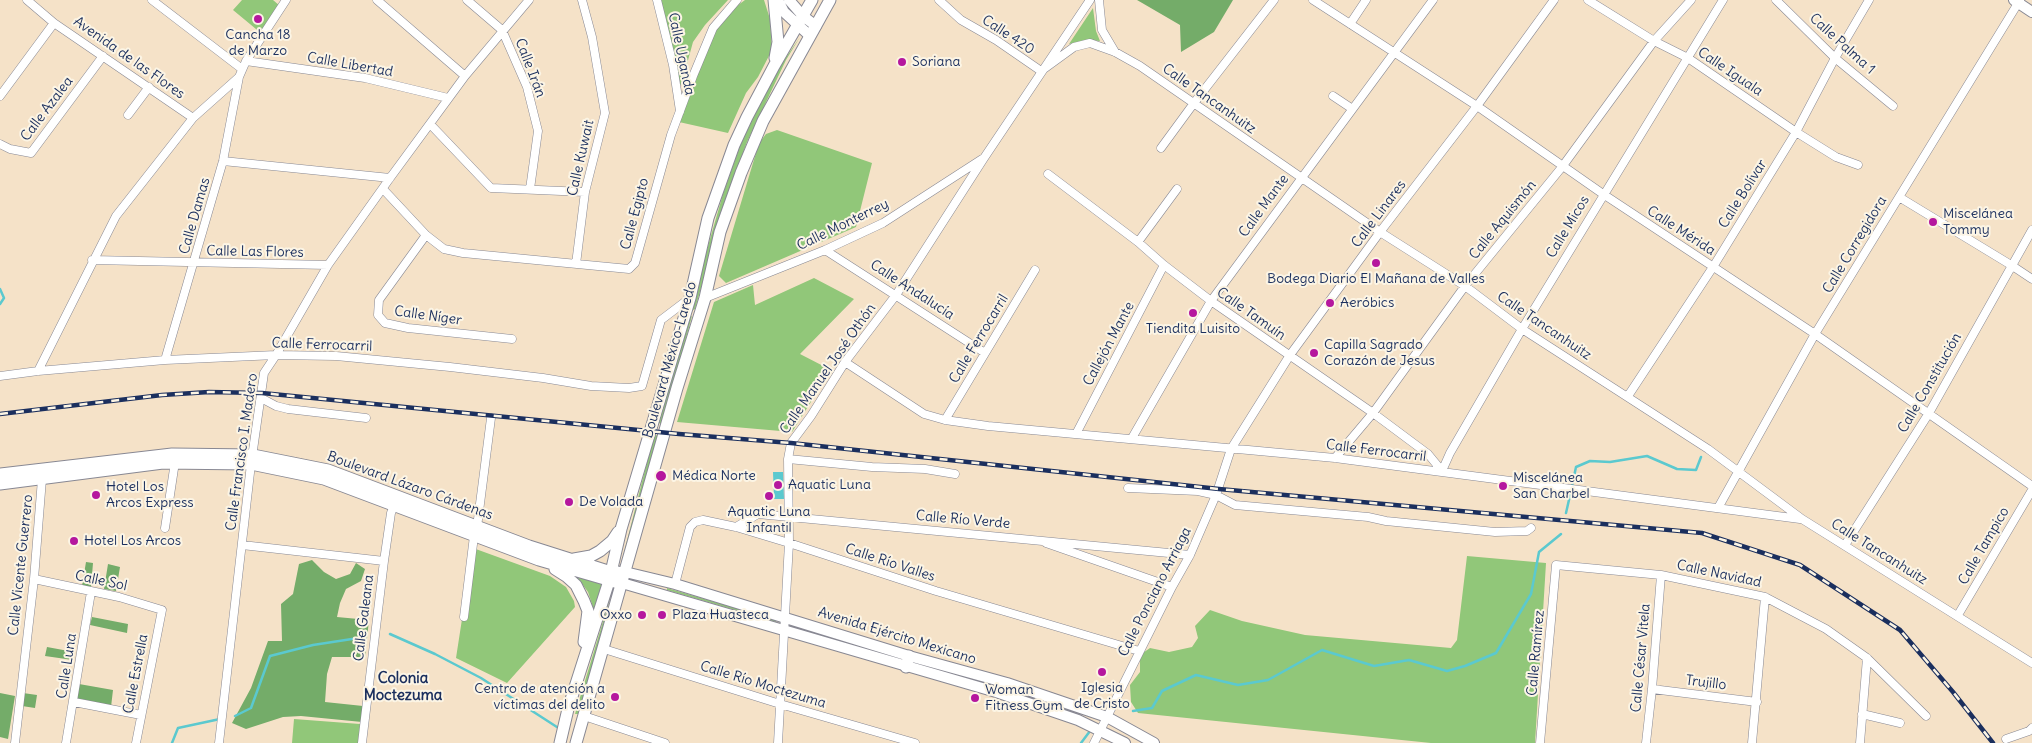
<!DOCTYPE html>
<html>
<head>
<meta charset="utf-8">
<style>
	body { margin:0 }
	canvas { display:block; background:#f5e2c8 }
</style>
</head>
<body>
<canvas width="2032" height="743"></canvas>
<script>
const ctx = document.querySelector('canvas').getContext('2d');
ctx.lineJoin = 'round';
function fillPath(path, color) {
  ctx.fillStyle = color;
  ctx.fill(path, 'evenodd');
}
function toPath(rows) {
  const path = new Path2D();
  for (const r of rows) {
    path.moveTo(r[0], r[1]);
    for (let i = 2; i < r.length; i += 2) path.lineTo(r[i], r[i + 1]);
  }
  return path;
}
function strokePath(path, color, width, dash) {
  ctx.strokeStyle = color;
  ctx.lineWidth = width;
  ctx.lineCap = dash ? 'butt' : 'round';
  ctx.setLineDash(dash || []);
  ctx.stroke(path);
}
function label(font, color, halo, rows, align = 'center') {
  ctx.font = font + ' Delius,sans-serif';
  ctx.lineWidth = 4;
  ctx.setLineDash([]);
  ctx.textBaseline = 'middle';
  ctx.strokeStyle = halo;
  ctx.fillStyle = color;
  for (const [text, x, y, turn = 0] of rows) {
    ctx.save();
    ctx.translate(x, y);
    ctx.rotate((+turn || 0) * Math.PI / 180);
    ctx.textAlign = isNaN(turn) ? turn : align;
    if (halo) ctx.strokeText(text, 0, 0);
    ctx.fillText(text, 0, 0);
    ctx.restore();
  }
}
const green = toPath([
	[242,0,273,0,280,6,262,34,233,10],
	[658,0,728,0,705,25,693,42,682,82,677,91],
	[745,0,764,0,770,19,772,50,758,77,746,93,728,133,679,122,718,20],
	[1093,8,1096,31,1100,41,1087,40,1069,44],
	[800,37,786,60,747,142,727,197,695,309,689,312,723,194,740,146,772,78],
	[777,130,872,163,856,227,726,283,719,276,759,143,766,134],
	[814,278,854,299,800,354,831,370,792,432,677,422,714,302,753,285,755,305],
	[692,316,663,424,658,423,688,318],
	[654,435,661,436,623,563,621,564],
	[473,548,550,576,566,587,574,601,575,607,507,683,456,658],
	[1467,556,1546,563,1535,743,1431,743,1138,713,1131,702,1130,685,1140,672,1140,655,1150,648,1169,652,1192,647,1198,638,1195,626,1210,610,1242,621,1305,635,1451,648,1457,640],
	[577,577,604,585,595,613,588,592],
	[667,588,776,620,776,622,667,590],
	[611,595,597,650,578,714,575,714],
	[294,719,360,724,359,743,292,743]
]);
const forest = toPath([
	[1137,0,1233,0,1214,32,1181,52,1180,25],
	[312,560,324,572,336,579,350,574,356,563,365,569,361,581,346,589,340,603,337,617,369,620,365,657,332,657,327,674,325,702,363,706,362,722,301,716,283,717,246,729,232,723,251,688,268,641,282,641,281,604,293,594,299,564],
	[86,562,93,563,91,587,82,586],
	[108,564,120,567,116,591,104,589],
	[92,617,128,624,127,633,90,625],
	[47,647,74,652,73,660,45,656],
	[79,684,113,690,111,707,76,701],
	[0,693,15,696,8,739,0,737],
	[23,693,37,695,35,708,22,706]
]);
const water = toPath([
	[773,472,783,472,784,499,774,499]
]);
const stream = toPath([
	[0,289,4,298,0,304],
	[1572,486,1576,467,1590,461,1610,462,1647,456,1677,469,1696,470,1701,457],
	[1566,513,1571,491],
	[390,634,435,654,481,678,560,729],
	[1133,711,1152,708,1162,691,1196,675,1238,685,1268,680,1322,650,1374,666,1409,660,1447,671,1465,666,1496,653,1531,594,1539,552,1561,534],
	[235,716,251,708,270,656,313,645,365,637],
	[172,743,178,728,220,719],
	[1081,743,1090,731]
]);
const street = toPath([
	[27,0,54,23,193,118],
	[152,0,242,69],
	[377,0,465,76],
	[467,0,502,30,527,87,538,131,530,189],
	[657,0,673,65,680,111],
	[939,0,961,20,996,40,1041,71],
	[1099,0,1102,30,1115,52],
	[1313,0,1477,106,1603,194,1815,334,2032,486],
	[1588,0,1654,41,1688,58,1796,132,1836,157,1858,165],
	[1776,0,1835,58,1893,106],
	[1350,24,1366,0],
	[246,61,365,78,448,98],
	[1041,71,1074,47,1090,43,1115,52,1140,66,1380,232,1465,286,1522,329,1708,449,1802,519,2032,663],
	[0,96,54,23],
	[1333,96,1351,108],
	[128,115,149,87],
	[430,124,491,188,585,192],
	[0,144,10,149,31,153,103,56],
	[1161,148,1194,103,1274,0],
	[223,161,390,178],
	[1048,174,1138,242,1164,265,1211,301,1373,413,1428,454,1442,471,1450,453,1522,329,1723,0],
	[383,189,426,235,444,249,463,253,629,269,635,263,671,135,693,76,713,28,737,0],
	[1899,197,2011,265,2032,279],
	[426,235,379,300,378,315,385,323,408,328,512,339],
	[1138,242,1177,189],
	[825,250,985,353],
	[92,260,328,265],
	[576,264,585,192,605,113,592,37,582,0],
	[705,298,825,250,883,223,982,159],
	[165,360,223,161,239,77],
	[845,362,924,414,945,420,988,426,1335,458,1800,519],
	[38,371,116,216,193,118,239,77,246,61,286,0],
	[0,376,38,371,165,360,276,355,336,356,450,367,543,378,591,386,629,388,642,386,661,320,690,298],
	[1628,396,1713,267,1796,132,1835,58,1869,0],
	[261,398,276,406,288,409,366,418],
	[945,420,1035,270],
	[1076,434,1164,265],
	[1132,438,1211,301,1433,0],
	[1335,458,1373,413,1465,286,1562,167,1654,41,1691,0],
	[788,459,872,467,925,469,955,474],
	[1128,488,1198,491,1216,495,1235,505,1368,517,1386,521,1495,532,1527,531,1531,528],
	[1718,508,1815,334,2020,0],
	[477,527,491,418],
	[736,527,758,514,1190,555],
	[165,528,175,462],
	[1046,543,1172,587],
	[242,545,384,561],
	[1845,545,1929,413,2032,230],
	[34,579,119,597,162,610,136,743],
	[675,584,690,527,695,522,703,520,736,527,789,543,936,591,1139,651],
	[1958,615,2032,490],
	[464,617,474,536],
	[604,649,780,704,915,743],
	[1652,689,1757,702],
	[74,702,141,715],
	[1862,714,1900,723],
	[584,716,665,743],
	[2006,739,2029,731,2032,728],
	[15,743,34,579,42,479],
	[66,743,91,592],
	[219,743,251,464,264,373,276,355,328,265,390,178,465,76,529,0],
	[362,743,384,561,391,513,395,503],
	[778,743,789,543,788,459,791,443,811,416,845,362,896,295,984,158,1090,0],
	[1094,743,1172,587,1190,555,1216,495,1231,449,1290,355,1380,232,1477,106,1554,0],
	[1540,743,1556,565,1661,575,1765,597,1826,629,1867,658,1926,716],
	[1646,743,1652,689,1661,575],
	[1752,743,1765,597],
	[1860,743,1867,658]
]);
const secondary = toPath([
	[778,0,784,12,809,35],
	[789,0,803,16,816,26],
	[2014,0,2032,12],
	[625,572,675,584,909,656,1007,683,1107,717,1154,743],
	[622,583,996,692,1078,720,1125,743]
]);
const primary = toPath([
	[774,0,778,42,775,58],
	[0,474,172,454,253,455,328,470,529,546,611,572,618,572],
	[0,484,163,463,251,464,324,479,539,560,615,582],
	[574,559,591,556,600,551,612,541,618,532],
	[555,569,566,576,576,585,584,601,588,611,584,642],
	[906,667,909,656],
	[560,743,568,709,609,581,621,529,690,298,708,218,734,145,747,117,774,66,812,0],
	[576,743,677,388,705,298,720,232,741,173,763,121,830,0]
]);
const rail = toPath([
	[0,414,162,395,209,392,262,393,679,434,791,443,1219,489,1702,533,1800,565,1900,630,1953,692,1993,743]
]);
const markers = [
	[258,19,5,"#b5179e"],
	[902,62,5,"#b5179e"],
	[1933,222,5,"#b5179e"],
	[1376,263,5,"#b5179e"],
	[1330,303,5,"#b5179e"],
	[1193,313,5,"#b5179e"],
	[1314,353,5,"#b5179e"],
	[661,476,6,"#b5179e"],
	[778,485,5,"#b5179e"],
	[1503,486,5,"#b5179e"],
	[96,495,5,"#b5179e"],
	[769,496,5,"#b5179e"],
	[569,502,5,"#b5179e"],
	[74,541,5,"#b5179e"],
	[642,615,5,"#b5179e"],
	[662,615,5,"#b5179e"],
	[1102,672,5,"#b5179e"],
	[615,697,5,"#b5179e"],
	[975,698,5,"#b5179e"]
];
const poiNames = [
	["Cancha 18",258,35,"center"],
	["de Marzo",258,51,"center"],
	["Soriana",912,62],
	["Miscelánea",1943,214],
	["Tommy",1943,230],
	["Bodega Diario El Mañana de Valles",1376,279,"center"],
	["Aeróbics",1340,303],
	["Tiendita Luisito",1193,329,"center"],
	["Capilla Sagrado",1324,345],
	["Corazón de Jesus",1324,361],
	["Médica Norte",672,476],
	["Miscelánea",1513,478],
	["San Charbel",1513,494],
	["Aquatic Luna",788,485],
	["Hotel Los",106,487],
	["Arcos Express",106,503],
	["De Volada",579,502],
	["Aquatic Luna",769,512,"center"],
	["Infantil",769,528,"center"],
	["Hotel Los Arcos",84,541],
	["Oxxo",632,615,"right"],
	["Plaza Huasteca",672,615],
	["Iglesia",1102,688,"center"],
	["de Cristo",1102,704,"center"],
	["Centro de atención a",605,689,"right"],
	["víctimas del delito",605,705,"right"],
	["Woman",985,690],
	["Fitness Gym",985,706]
];
const streetNames = [
	["Calle 420",1008,35,33],
	["Calle Palma 1",1842,44,42],
	["Calle Uganda",681,54,78],
	["Avenida de las Flores",129,58,35],
	["Calle Libertad",350,65,10],
	["Calle Irán",530,68,69],
	["Calle Iguala",1730,72,34],
	["Calle Tancanhuitz",1209,99,35],
	["Calle Azalea",47,109,-53],
	["Calle Kuwait",581,158,-77],
	["Calle Bolívar",1743,194,-58],
	["Calle Mante",1264,206,-54],
	["Calle Egipto",635,214,-75],
	["Calle Linares",1379,214,-53],
	["Calle Damas",195,216,-74],
	["Calle Aquismón",1503,220,-51],
	["Calle Monterrey",843,225,-26],
	["Calle Micos",1568,227,-59],
	["Calle Mérida",1681,231,33],
	["Calle Corregidora",1855,245,-59],
	["Calle Las Flores",255,252,1],
	["Calle Andalucía",912,290,33],
	["Calle Tamuín",1251,314,35],
	["Calle Níger",428,316,8],
	["Calle Tancanhuitz",1544,326,34],
	["Calle Ferrocarril",979,339,-59],
	["Callejón Mante",1109,344,-62],
	["Calle Ferrocarril",322,345,2],
	["Boulevard México-Laredo",670,360,-74],
	["Calle Manuel José Othón",828,369,-55],
	["Calle Constitución",1930,383,-60],
	["Calle Ferrocarril",1376,451,7],
	["Calle Francisco I. Madero",242,452,-82],
	["Boulevard Lázaro Cárdenas",410,486,20],
	["Calle Río Verde",963,520,5],
	["Calle Tampico",1984,546,-60],
	["Calle Tancanhuitz",1879,552,32],
	["Calle Río Valles",890,563,18],
	["Calle Vicente Guerrero",21,565,-84],
	["Calle Navidad",1719,574,12],
	["Calle Sol",101,581,12],
	["Calle Ponciano Arriaga",1155,592,-63],
	["Calle Galeana",364,618,-83],
	["Avenida Ejército Mexicano",897,636,17],
	["Calle Ramírez",1536,653,-85],
	["Calle César Vitela",1641,658,-85],
	["Calle Luna",67,666,-81],
	["Calle Estrella",136,674,-79],
	["Trujillo",1706,683,7],
	["Calle Río Moctezuma",763,685,17]
];
const neighbourhoodNames = [
	["Colonia",403,679],
	["Moctezuma",403,696]
];
fillPath(green, '#91c779');
fillPath(forest, '#74ac69');
fillPath(water, '#5bc9cf');
strokePath(stream, '#5bc9cf', 2.5);
strokePath(street, '#888893', 9);
strokePath(secondary, '#888893', 12);
strokePath(primary, '#888893', 13);
strokePath(street, '#fff', 8);
strokePath(secondary, '#fff', 10);
strokePath(primary, '#fff', 11);
strokePath(rail, '#1b2f5e', 4.5);
strokePath(rail, '#fcf5e5', 2.5, [8]);
for (const [x, y, r, color] of markers) {
  const dot = new Path2D();
  dot.arc(x, y, r, 0, 2 * Math.PI);
  ctx.fillStyle = color;
  ctx.fill(dot);
  strokePath(dot, '#fcf5e5', 2);
}
label('14px', '#1b2f5e', '#fcf5e5', poiNames, 'left');
label('14px', '#1b2f5e', '#fcf5e5', streetNames);
label('bold 15px', '#1b2f5e', '#fcf5e5', neighbourhoodNames);
</script>
</body>
</html>
